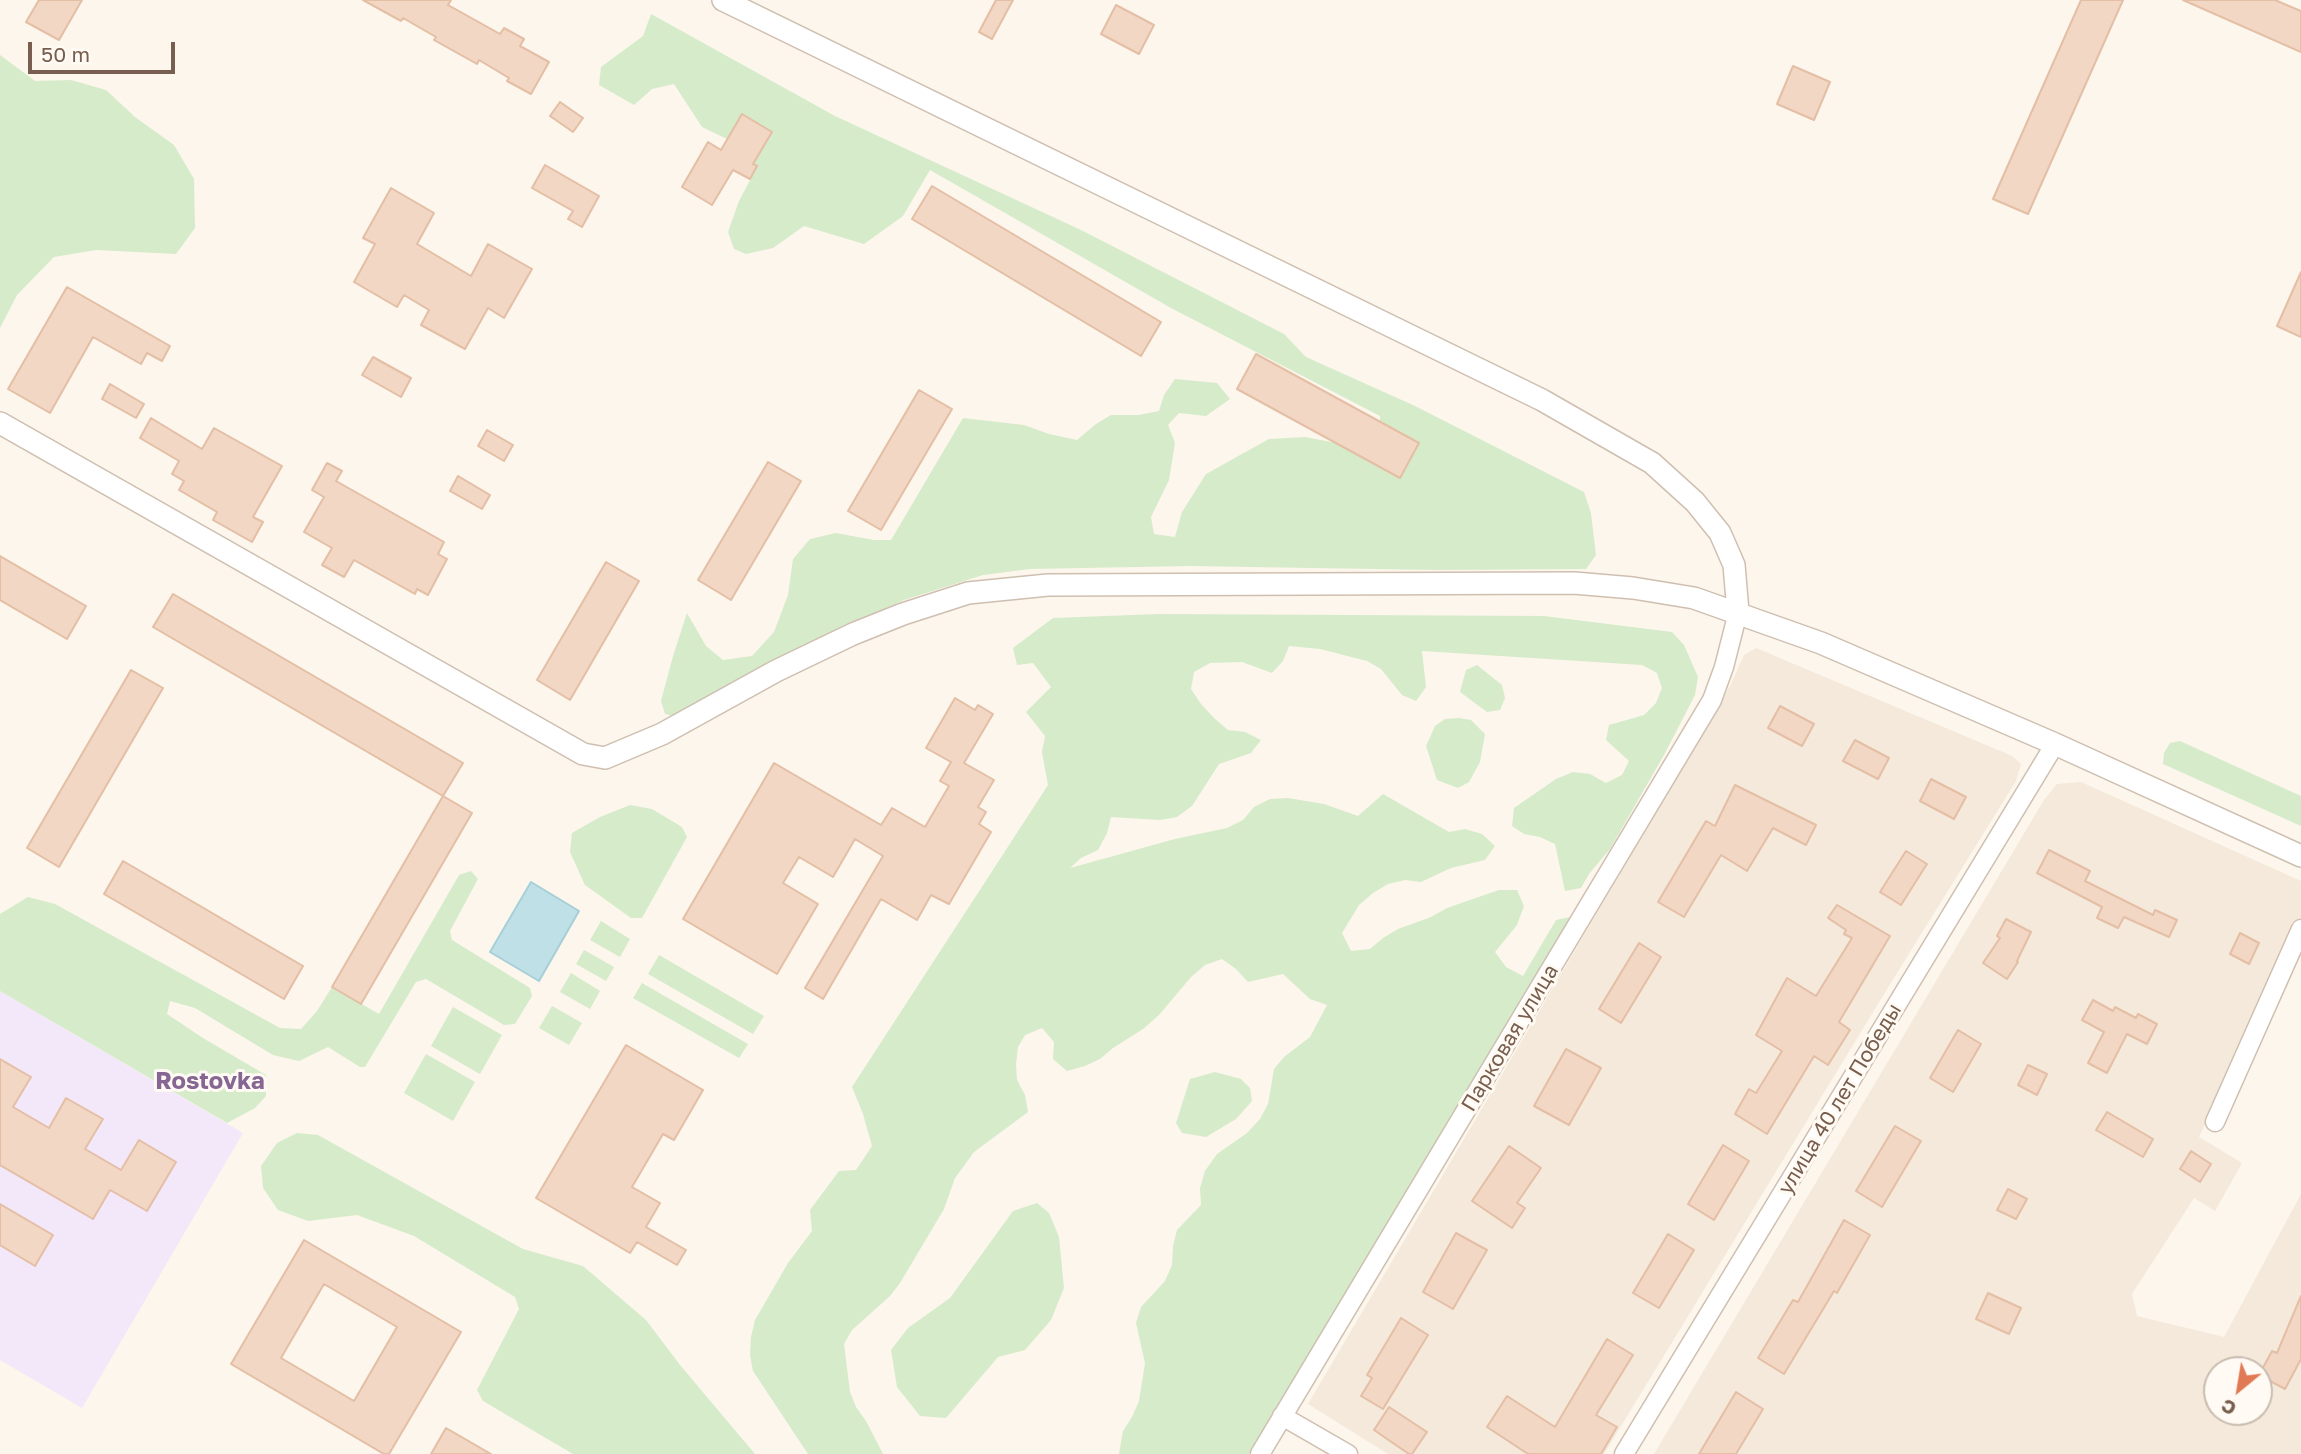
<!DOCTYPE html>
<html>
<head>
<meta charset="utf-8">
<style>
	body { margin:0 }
	#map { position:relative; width:2301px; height:1454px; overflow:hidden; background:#fcf6ec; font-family:"Golos Text",sans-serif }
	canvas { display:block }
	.north { position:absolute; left:2203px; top:1356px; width:70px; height:70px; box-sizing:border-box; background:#fffaf3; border:2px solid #c9bcb1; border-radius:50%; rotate:210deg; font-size:19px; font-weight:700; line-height:28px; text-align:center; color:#785e4e }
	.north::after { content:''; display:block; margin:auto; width:24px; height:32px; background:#e27955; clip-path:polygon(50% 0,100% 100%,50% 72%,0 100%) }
	.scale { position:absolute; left:28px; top:42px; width:147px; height:32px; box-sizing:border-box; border:4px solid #785e4e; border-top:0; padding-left:9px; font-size:21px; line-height:24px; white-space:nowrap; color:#785e4e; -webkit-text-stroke:5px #fffaf3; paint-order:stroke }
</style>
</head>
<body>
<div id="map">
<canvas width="2301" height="1454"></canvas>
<div class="north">С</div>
<div class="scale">50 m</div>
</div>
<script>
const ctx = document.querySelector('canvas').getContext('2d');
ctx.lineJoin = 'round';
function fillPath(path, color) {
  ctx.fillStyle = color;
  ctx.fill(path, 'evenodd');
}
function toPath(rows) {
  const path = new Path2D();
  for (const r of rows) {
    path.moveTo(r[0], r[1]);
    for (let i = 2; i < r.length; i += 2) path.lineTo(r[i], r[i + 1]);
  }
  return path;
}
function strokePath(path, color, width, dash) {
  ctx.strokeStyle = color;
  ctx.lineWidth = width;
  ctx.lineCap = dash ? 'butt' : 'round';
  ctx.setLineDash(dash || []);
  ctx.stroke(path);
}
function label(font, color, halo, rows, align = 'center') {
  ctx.font = font + ' "Golos Text",sans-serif';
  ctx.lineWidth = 6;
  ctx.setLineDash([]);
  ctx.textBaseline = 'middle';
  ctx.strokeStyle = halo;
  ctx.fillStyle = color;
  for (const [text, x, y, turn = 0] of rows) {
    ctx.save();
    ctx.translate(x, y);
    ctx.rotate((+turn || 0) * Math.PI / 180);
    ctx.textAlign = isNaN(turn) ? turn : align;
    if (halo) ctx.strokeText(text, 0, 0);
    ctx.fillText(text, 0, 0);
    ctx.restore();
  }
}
const residential = toPath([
	[1756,648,2012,756,2021,764,2016,781,1892,981,1604,1454,1388,1454,1308,1404,1693,750,1731,684,1744,655],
	[2081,782,2301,881,2301,917,2199,1137,2242,1163,2215,1211,2194,1198,2132,1294,2137,1316,2224,1337,2301,1194,2301,1454,1654,1454,2044,800,2057,784],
	[2217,1370,2259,1370,2259,1412,2217,1412]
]);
const education = toPath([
	[0,991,243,1133,82,1408,0,1360]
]);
const green = toPath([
	[651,14,835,116,1081,230,1284,334,1306,357,1415,406,1584,492,1591,513,1596,555,1586,569,1437,570,1190,566,1030,569,983,575,904,600,836,631,673,716,665,714,661,701,673,656,687,613,706,646,723,660,752,656,774,632,788,595,793,559,810,539,836,533,874,540,891,540,963,418,1024,425,1049,434,1077,440,1096,424,1111,415,1139,415,1159,411,1164,395,1175,379,1217,383,1230,399,1206,416,1179,413,1168,425,1175,443,1169,480,1151,517,1154,534,1175,537,1182,512,1206,474,1269,439,1305,437,1352,446,1380,432,1380,416,1171,308,930,170,903,216,864,244,804,226,773,248,746,254,734,249,728,232,739,201,757,167,753,164,772,132,742,114,727,139,702,127,674,84,652,89,634,105,599,85,601,67,643,36],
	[0,55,35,81,71,80,106,90,135,117,174,145,194,179,195,228,176,254,96,250,54,257,17,295,0,328],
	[1159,614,1544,616,1672,632,1684,645,1698,677,1695,695,1664,755,1610,849,1589,874,1581,888,1565,891,1555,844,1540,837,1524,834,1512,826,1514,808,1556,779,1573,772,1590,774,1606,783,1622,775,1629,761,1606,740,1609,725,1644,715,1656,703,1662,688,1657,673,1642,665,1422,651,1426,687,1416,701,1402,695,1381,669,1367,661,1320,649,1289,646,1283,661,1272,673,1242,662,1210,663,1194,672,1191,689,1201,704,1214,718,1228,730,1245,732,1261,740,1251,753,1219,764,1192,806,1177,817,1160,820,1111,817,1107,833,1098,850,1081,858,1070,868,1175,839,1227,828,1243,820,1254,807,1270,799,1288,798,1324,804,1358,816,1383,794,1449,832,1465,829,1482,834,1495,846,1485,860,1451,868,1421,882,1405,880,1388,884,1373,893,1359,905,1342,933,1351,951,1370,949,1383,938,1398,929,1431,917,1447,908,1499,890,1517,890,1524,906,1517,925,1495,952,1506,967,1523,976,1556,920,1570,917,1565,940,1249,1454,1119,1454,1123,1431,1132,1417,1139,1401,1145,1363,1136,1323,1141,1307,1165,1281,1172,1265,1173,1246,1177,1230,1201,1205,1200,1188,1205,1171,1217,1154,1247,1133,1260,1119,1268,1104,1274,1069,1284,1057,1310,1037,1327,1005,1310,999,1283,974,1248,982,1236,969,1222,959,1205,965,1191,977,1159,1015,1143,1029,1113,1048,1100,1059,1085,1066,1067,1071,1053,1059,1054,1042,1042,1028,1025,1035,1018,1047,1016,1064,1017,1080,1025,1095,1028,1112,974,1152,955,1178,944,1209,900,1283,890,1296,852,1330,844,1344,850,1392,856,1407,866,1421,883,1454,808,1454,753,1371,750,1355,751,1337,755,1320,788,1263,812,1231,810,1210,839,1171,856,1170,872,1146,863,1114,852,1087,1048,785,1042,752,1045,736,1026,712,1051,687,1033,663,1017,665,1013,648,1053,618],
	[1477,665,1502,685,1505,698,1500,710,1487,712,1460,692,1466,670],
	[1459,718,1471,720,1485,734,1480,762,1469,782,1458,788,1437,780,1426,746,1435,726,1445,719],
	[2180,741,2301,796,2301,826,2163,764,2164,753,2170,743],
	[630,805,652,809,682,827,687,837,642,918,631,918,585,885,570,852,572,833,600,817],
	[471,871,478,879,450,931,452,940,530,988,532,996,515,1024,504,1025,426,979,416,982,365,1067,360,1067,328,1047,299,1061,273,1055,195,1008,170,1001,167,1014,203,1038,266,1075,266,1096,255,1108,227,1123,0,991,0,914,28,897,55,904,280,1028,301,1029,317,1011,332,987,379,1014,459,875],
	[601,921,630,939,620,957,590,940],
	[584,950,614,967,606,981,576,964],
	[659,955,764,1016,753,1034,648,974],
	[571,973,600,991,590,1009,560,992],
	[642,983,748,1044,739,1058,633,998],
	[552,1006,582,1023,569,1045,539,1028],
	[453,1007,502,1035,480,1074,431,1046],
	[426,1054,475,1082,453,1121,404,1093],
	[1215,1072,1241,1079,1250,1088,1252,1101,1236,1119,1206,1137,1182,1133,1176,1123,1190,1079],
	[297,1133,318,1135,523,1249,583,1266,646,1320,680,1365,755,1454,573,1454,483,1401,477,1390,519,1309,515,1297,414,1236,357,1215,308,1221,278,1210,263,1188,261,1166,277,1143],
	[1037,1203,1049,1213,1059,1237,1064,1288,1051,1320,1025,1350,998,1357,946,1418,920,1416,897,1387,891,1350,908,1328,950,1298,1013,1211]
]);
const water = toPath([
	[531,882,579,911,539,981,490,952,531,882]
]);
const building = toPath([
	[39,0,82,0,59,40,26,22,39,0],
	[363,0,451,0,448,5,500,34,504,28,524,39,520,46,549,62,531,94,507,81,509,78,479,60,477,64,434,40,436,37,403,18,401,21,363,0],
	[996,0,1013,0,992,39,979,32,996,0],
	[2081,0,2123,0,2028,214,1993,199,2081,0],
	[2183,0,2275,0,2301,11,2301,52,2183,0],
	[1116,5,1154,25,1139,54,1101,34,1116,5],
	[1793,66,1830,82,1814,120,1777,104,1793,66],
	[560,102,583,118,573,132,550,116,560,102],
	[742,114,772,132,753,164,757,166,750,179,733,170,712,205,682,187,708,142,721,150,742,114],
	[545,165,599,196,582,227,568,219,573,211,532,188,545,165],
	[932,186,1161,322,1141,356,912,219,932,186],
	[391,188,434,213,417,244,471,276,488,244,532,269,504,318,488,308,465,349,421,325,429,310,404,295,397,307,354,282,375,244,363,238,391,188],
	[2301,272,2301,337,2277,326,2301,272],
	[67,287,170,346,162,361,147,353,141,364,93,337,50,413,8,389,67,287],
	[1256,354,1419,443,1400,478,1237,389,1256,354],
	[373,357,411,378,401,397,362,375,373,357],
	[110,384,144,404,136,418,102,399,110,384],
	[919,390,952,409,881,530,848,511,919,390],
	[151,418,202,449,214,428,282,466,253,517,263,522,252,542,213,520,217,512,179,490,184,481,172,474,179,461,140,438,151,418],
	[487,430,513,445,504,461,478,446,487,430],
	[768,462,801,481,731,600,698,580,768,462],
	[327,463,342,471,336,481,444,542,438,554,447,559,428,595,417,589,415,594,354,560,344,577,322,565,332,548,304,532,324,497,312,490,327,463],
	[458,476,490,495,482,509,450,491,458,476],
	[0,556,86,606,67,639,0,600,0,556],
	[606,562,639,581,570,700,537,680,606,562],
	[173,594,463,763,443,796,153,627,173,594],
	[131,670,163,688,59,867,27,848,131,670],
	[955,698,975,710,978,705,993,714,964,763,994,780,978,807,986,812,979,824,991,832,949,904,931,895,917,920,881,899,823,999,805,988,883,856,855,839,833,877,799,857,783,883,818,904,777,974,683,919,774,763,881,825,892,808,925,827,949,786,940,781,951,762,926,748,955,698],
	[1780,706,1814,724,1802,746,1768,728,1780,706],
	[1855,740,1889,758,1878,779,1843,761,1855,740],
	[1931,779,1966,797,1954,819,1920,801,1931,779],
	[1735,785,1816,825,1806,845,1773,828,1747,871,1721,855,1684,917,1658,902,1706,821,1715,826,1735,785],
	[443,796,472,813,361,1004,332,987,443,796],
	[2049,850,2090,871,2085,881,2153,915,2155,910,2177,920,2169,937,2124,917,2118,928,2097,918,2102,907,2037,873,2049,850],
	[1906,851,1927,864,1901,905,1880,892,1906,851],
	[123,861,303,966,284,999,104,894,123,861],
	[1837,905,1890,936,1839,1022,1850,1030,1828,1065,1814,1056,1767,1134,1735,1114,1749,1089,1756,1093,1782,1051,1756,1035,1787,978,1816,996,1852,938,1844,934,1846,930,1828,918,1837,905],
	[2006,919,2031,932,2017,961,2018,962,2007,979,1983,963,2000,938,1997,936,2006,919],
	[2240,933,2259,943,2249,964,2230,954,2240,933],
	[1639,943,1661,957,1621,1023,1599,1009,1639,943],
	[2093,1000,2113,1011,2115,1007,2136,1018,2138,1014,2157,1024,2147,1044,2127,1034,2107,1073,2088,1063,2104,1032,2082,1020,2093,1000],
	[1958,1030,1981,1044,1953,1092,1930,1078,1958,1030],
	[626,1045,703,1090,674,1140,663,1134,632,1187,660,1203,646,1227,686,1250,677,1265,637,1242,630,1253,536,1198,626,1045],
	[1566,1049,1601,1068,1569,1125,1534,1106,1566,1049],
	[0,1059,31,1077,13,1107,49,1128,66,1098,103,1119,85,1149,121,1170,139,1140,176,1162,147,1211,110,1190,93,1219,0,1165,0,1059],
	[2028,1065,2047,1074,2037,1095,2018,1085,2028,1065],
	[2107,1112,2153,1139,2143,1157,2096,1130,2107,1112],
	[1895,1126,1921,1141,1882,1207,1856,1191,1895,1126],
	[1723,1145,1749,1161,1714,1220,1688,1204,1723,1145],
	[1509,1146,1541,1168,1517,1203,1525,1208,1512,1228,1472,1201,1509,1146],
	[2191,1151,2211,1164,2200,1182,2180,1169,2191,1151],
	[2008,1189,2027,1199,2016,1219,1997,1210,2008,1189],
	[0,1204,53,1235,35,1266,0,1245,0,1204],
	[1844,1220,1870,1235,1837,1293,1834,1291,1784,1374,1758,1358,1793,1300,1798,1302,1844,1220],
	[1456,1233,1487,1250,1453,1309,1423,1292,1456,1233],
	[1668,1234,1694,1250,1659,1308,1633,1293,1668,1234],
	[304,1240,461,1332,389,1454,384,1454,231,1364,304,1240],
	[324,1284,397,1327,354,1401,281,1358,324,1284],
	[1988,1293,2021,1308,2009,1334,1976,1319,1988,1293],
	[2301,1296,2301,1359,2285,1389,2259,1375,2272,1351,2277,1353,2301,1296],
	[1401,1318,1428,1335,1383,1409,1361,1396,1372,1378,1367,1375,1401,1318],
	[1607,1339,1633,1355,1596,1415,1617,1427,1601,1454,1528,1454,1487,1427,1507,1396,1555,1427,1607,1339],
	[1736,1392,1763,1409,1736,1454,1699,1454,1736,1392],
	[1389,1407,1427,1432,1412,1454,1409,1454,1374,1430,1389,1407],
	[446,1428,491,1454,431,1454,446,1428]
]);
const minor = toPath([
	[2215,1122,2301,929],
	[1282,1416,1348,1454],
	[1260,1454,1712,700,1724,667,1738,612],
	[1624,1454,2055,744]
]);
const tertiary = toPath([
	[723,0,1542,400,1652,463,1695,502,1720,533,1734,565,1738,612],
	[0,423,583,754,605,758,662,734,776,671,853,634,903,614,968,593,1048,585,1574,583,1633,588,1694,598,1821,643,2055,744,2301,856]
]);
const streetNames = [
	["Парковая улица",1510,1038,-59],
	["улица 40 лет Победы",1840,1099,-59]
];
const quarterNames = [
	["Rostovka",210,1081]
];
fillPath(residential, '#f4e9da');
fillPath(education, '#f3e8f9');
fillPath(green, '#d6ebca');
fillPath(water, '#c0e0e7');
strokePath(water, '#a6cfd8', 2);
fillPath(building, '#f1d7c4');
strokePath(building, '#e4bea5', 2);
strokePath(minor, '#cfbfb0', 21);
strokePath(tertiary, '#cfbfb0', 24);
strokePath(minor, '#fff', 18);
strokePath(tertiary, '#fff', 21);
label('21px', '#785e4e', '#fffaf3', streetNames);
label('bold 24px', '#866693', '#fffaf3', quarterNames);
</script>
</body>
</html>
